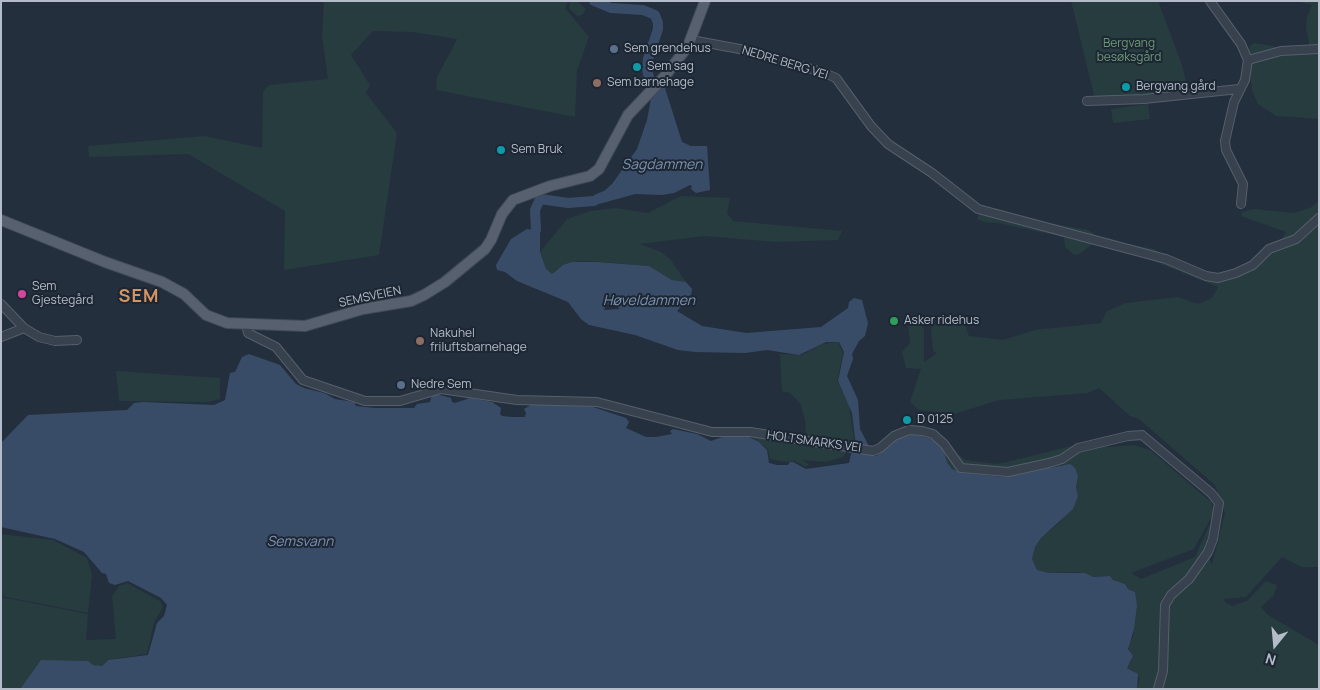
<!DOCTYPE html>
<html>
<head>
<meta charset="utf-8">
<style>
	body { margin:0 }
	#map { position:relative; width:1320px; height:690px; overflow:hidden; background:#242f3e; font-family:Manrope,sans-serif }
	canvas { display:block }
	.frame { position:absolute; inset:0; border:2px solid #b4bcc9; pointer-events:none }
	.north { position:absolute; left:1250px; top:620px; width:50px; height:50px; -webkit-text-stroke:4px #1d2633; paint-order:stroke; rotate:197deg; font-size:14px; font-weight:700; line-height:20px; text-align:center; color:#b4bcc9 }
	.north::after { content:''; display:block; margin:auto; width:18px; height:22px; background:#b4bcc9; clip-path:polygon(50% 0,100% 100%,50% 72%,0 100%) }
</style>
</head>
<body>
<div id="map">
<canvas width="1320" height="690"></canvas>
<div class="frame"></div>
<div class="north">N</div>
</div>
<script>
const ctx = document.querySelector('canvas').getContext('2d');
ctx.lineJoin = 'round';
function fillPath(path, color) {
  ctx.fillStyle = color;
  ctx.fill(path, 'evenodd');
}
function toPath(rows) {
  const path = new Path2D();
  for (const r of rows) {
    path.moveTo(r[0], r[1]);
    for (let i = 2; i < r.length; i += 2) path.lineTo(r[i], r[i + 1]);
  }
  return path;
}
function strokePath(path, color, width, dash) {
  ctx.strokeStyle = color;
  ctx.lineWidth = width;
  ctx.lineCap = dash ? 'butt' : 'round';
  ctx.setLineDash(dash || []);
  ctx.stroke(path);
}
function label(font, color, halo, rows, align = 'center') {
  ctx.font = font + ' Manrope,sans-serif';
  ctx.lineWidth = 4;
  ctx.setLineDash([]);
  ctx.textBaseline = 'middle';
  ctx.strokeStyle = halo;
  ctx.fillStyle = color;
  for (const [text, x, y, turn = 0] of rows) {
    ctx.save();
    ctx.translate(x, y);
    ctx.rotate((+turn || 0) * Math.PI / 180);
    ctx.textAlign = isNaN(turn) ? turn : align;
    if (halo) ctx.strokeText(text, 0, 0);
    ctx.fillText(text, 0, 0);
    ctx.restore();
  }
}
const green = toPath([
	[324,1,569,1,565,8,589,37,577,70,575,117,436,90,437,77,457,39,412,32,373,31,351,55,370,85,366,93,397,133,379,255,284,270,285,211,188,154,89,157,88,146,204,136,262,148,263,92,269,85,328,79,322,36],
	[570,1,577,1,586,9,582,15,577,16,569,8],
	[1071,1,1158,1,1181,62,1189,92,1095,99],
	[1296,1,1319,1,1319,119,1276,116,1258,104,1252,91,1248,53,1250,46,1254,43,1306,52,1309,44,1306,27,1307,17,1312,5],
	[1148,104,1150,119,1113,123,1111,109],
	[681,196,730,198,727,213,733,221,842,231,838,240,776,242,705,236,640,244,661,252,670,259,686,282,672,280,649,266,588,261,572,262,557,269,552,274,546,269,540,252,567,219,590,211,616,208,648,213],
	[1319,200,1319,567,1302,567,1282,557,1246,597,1224,599,1225,602,1232,606,1247,601,1266,581,1277,585,1274,595,1261,607,1268,615,1319,645,1319,689,1137,689,1140,678,1132,670,1127,668,1132,660,1128,645,1133,636,1137,606,1132,590,1128,589,1125,584,1113,580,1110,576,1093,577,1078,572,1049,573,1037,570,1032,559,1035,547,1041,538,1061,521,1078,496,1076,487,1078,476,1062,465,1023,475,1004,477,962,473,952,469,947,462,943,448,947,447,966,460,998,464,1088,442,1109,447,1134,445,1150,450,1211,502,1214,512,1194,549,1131,573,1141,579,1195,557,1208,528,1215,519,1209,557,1212,565,1225,513,1215,485,1139,419,1130,416,1099,388,1088,393,999,400,954,414,919,410,910,402,921,369,906,368,902,352,910,343,908,322,920,325,924,329,924,362,937,353,933,351,931,329,933,325,963,319,969,336,1003,340,1035,330,1101,323,1107,311,1126,303,1178,297,1198,304,1212,298,1218,287,1146,258,1094,243,1078,255,1073,254,1065,247,1064,237,998,223,984,222,977,219,980,211,1088,230,1103,239,1153,249,1191,268,1217,276,1247,269,1280,242,1286,232,1241,216,1242,212,1254,209,1294,213,1312,207],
	[838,342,843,353,837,381,849,405,855,445,806,437,805,420,800,403,790,393,782,391,780,354,802,355,822,344],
	[116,371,220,378,220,399,208,402,119,401],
	[758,436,848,450,843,457,826,462,802,460,809,464,806,467,795,461,787,462,770,459,768,449,753,438],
	[1,534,53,540,87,558,92,575,88,613,1,596],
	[127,583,160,601,163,607,154,623,147,654,107,660,102,666,41,660,20,689,1,689,1,597,88,614,86,640,116,639,112,596,119,586]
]);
const water = toPath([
	[654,78,661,87,665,88,682,142,691,146,707,146,710,190,696,193,691,189,692,186,690,185,674,193,662,195,635,194,599,204,594,201,594,195,604,191,612,184,637,149,647,120,652,93,640,79],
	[527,229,540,231,540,252,546,269,552,274,563,265,572,262,597,262,649,266,672,280,686,282,692,289,691,295,677,311,702,326,746,333,821,327,848,308,849,302,854,298,862,300,868,323,865,336,859,341,852,354,853,359,847,376,858,400,860,429,870,448,856,446,852,413,838,381,844,352,839,342,826,342,799,355,767,350,745,353,695,352,678,350,635,335,589,325,581,319,568,302,517,281,505,272,497,270,496,265,511,239],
	[612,302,620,309,604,310,606,305],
	[249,354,280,365,296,384,304,388,324,393,335,399,354,402,356,406,375,408,414,408,417,404,430,402,432,395,436,394,451,398,452,402,455,403,470,398,492,402,501,408,500,414,502,416,512,417,525,417,526,413,524,409,534,403,587,405,626,418,629,422,626,428,646,437,656,437,672,434,670,431,673,429,697,434,711,441,722,437,747,436,759,442,767,450,769,463,777,465,788,465,790,462,793,462,806,469,849,463,852,450,873,452,872,455,876,456,896,439,914,434,935,440,943,448,947,462,952,469,962,473,1004,477,1070,464,1075,468,1078,476,1076,487,1078,496,1073,509,1041,538,1035,547,1032,559,1037,570,1049,573,1085,573,1093,577,1110,576,1113,580,1125,584,1128,589,1135,592,1137,606,1134,629,1128,649,1133,656,1127,668,1138,674,1137,689,20,689,41,660,88,661,93,665,102,666,108,660,148,655,157,623,164,616,167,605,161,598,128,581,115,585,109,583,106,574,102,573,84,552,55,539,1,527,1,443,28,415,127,410,134,403,143,402,214,405,225,400,230,373,235,372,242,357]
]);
const river = toPath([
	[594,1,611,8,643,10,655,15,658,23,658,29,648,59,647,69,649,78,655,89],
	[536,230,535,210,540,199,568,203,594,201]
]);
const minor = toPath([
	[1210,1,1241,44,1248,60,1245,80,1234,102,1225,141,1226,150,1243,184,1241,204],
	[691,40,745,50,822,72,836,78,871,126,888,144,932,173,978,209,1166,259,1206,276,1218,278,1236,273,1253,265,1269,249,1296,239,1319,218],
	[1248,60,1281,51,1319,49],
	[1087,101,1144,99,1239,89],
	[1,304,24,328,39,337,55,341,77,340],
	[246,324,248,333,276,347,303,380,365,401,400,401,441,389,517,400,597,402,712,432,750,432,873,451,880,448,894,436,909,430,922,431,933,434,944,444,961,468,1008,472,1049,463,1062,459,1078,448,1128,436,1142,435,1211,493,1219,503,1213,539,1208,552,1189,579,1171,595,1165,605,1163,671,1158,689],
	[1,337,24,328]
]);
const major = toPath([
	[1,220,105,262,162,282,184,294,206,315,227,323,305,326,363,309,411,301,424,295,445,282,485,249,491,240,502,214,513,200,550,186,590,176,599,169,628,115,665,76,688,46,705,1]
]);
const markers = [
	[614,49,5,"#5c6f8a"],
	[637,67,5,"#0f9aa8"],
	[597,83,5,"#8d6e63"],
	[1126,87,5,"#0f9aa8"],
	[501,150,5,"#0f9aa8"],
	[22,294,5,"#d1479c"],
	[894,321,5,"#2e9e5b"],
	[420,341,5,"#8d6e63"],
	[401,385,5,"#5c6f8a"],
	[907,420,5,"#0f9aa8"]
];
const parkNames = [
	["Bergvang",1129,44],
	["besøksgård",1129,58]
];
const poiNames = [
	["Sem grendehus",624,49],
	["Sem sag",647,67],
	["Sem barnehage",607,83],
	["Bergvang gård",1136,87],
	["Sem Bruk",511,150],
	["Sem",32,287],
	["Gjestegård",32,301],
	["Asker ridehus",904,321],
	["Nakuhel",430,334],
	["friluftsbarnehage",430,348],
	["Nedre Sem",411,385],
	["D 0125",917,420]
];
const streetNames = [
	["NEDRE BERG VEI",785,63,17],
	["SEMSVEIEN",370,297,-12],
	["HOLTSMARKS VEI",814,442,8]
];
const waterNames = [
	["Sagdammen",662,165],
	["Høveldammen",649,301],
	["Semsvann",300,542]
];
const districtNames = [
	["SEM",139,297]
];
fillPath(green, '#263c3f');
fillPath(water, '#394c67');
strokePath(river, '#394c67', 10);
strokePath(minor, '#565f6c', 10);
strokePath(major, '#414a57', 12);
strokePath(minor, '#38414e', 8);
strokePath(major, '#56606e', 10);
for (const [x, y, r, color] of markers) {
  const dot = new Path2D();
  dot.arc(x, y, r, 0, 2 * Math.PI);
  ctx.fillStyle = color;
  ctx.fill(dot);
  strokePath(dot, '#1d2633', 2);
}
label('12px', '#6b9a76', '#1d2633', parkNames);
label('12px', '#b4bcc9', '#1d2633', poiNames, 'left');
label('12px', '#b4bcc9', '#1d2633', streetNames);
label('italic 14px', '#7c92b1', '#1d2633', waterNames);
ctx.letterSpacing = '1px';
label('bold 18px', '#d59563', '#1d2633', districtNames);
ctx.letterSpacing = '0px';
</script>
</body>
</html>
